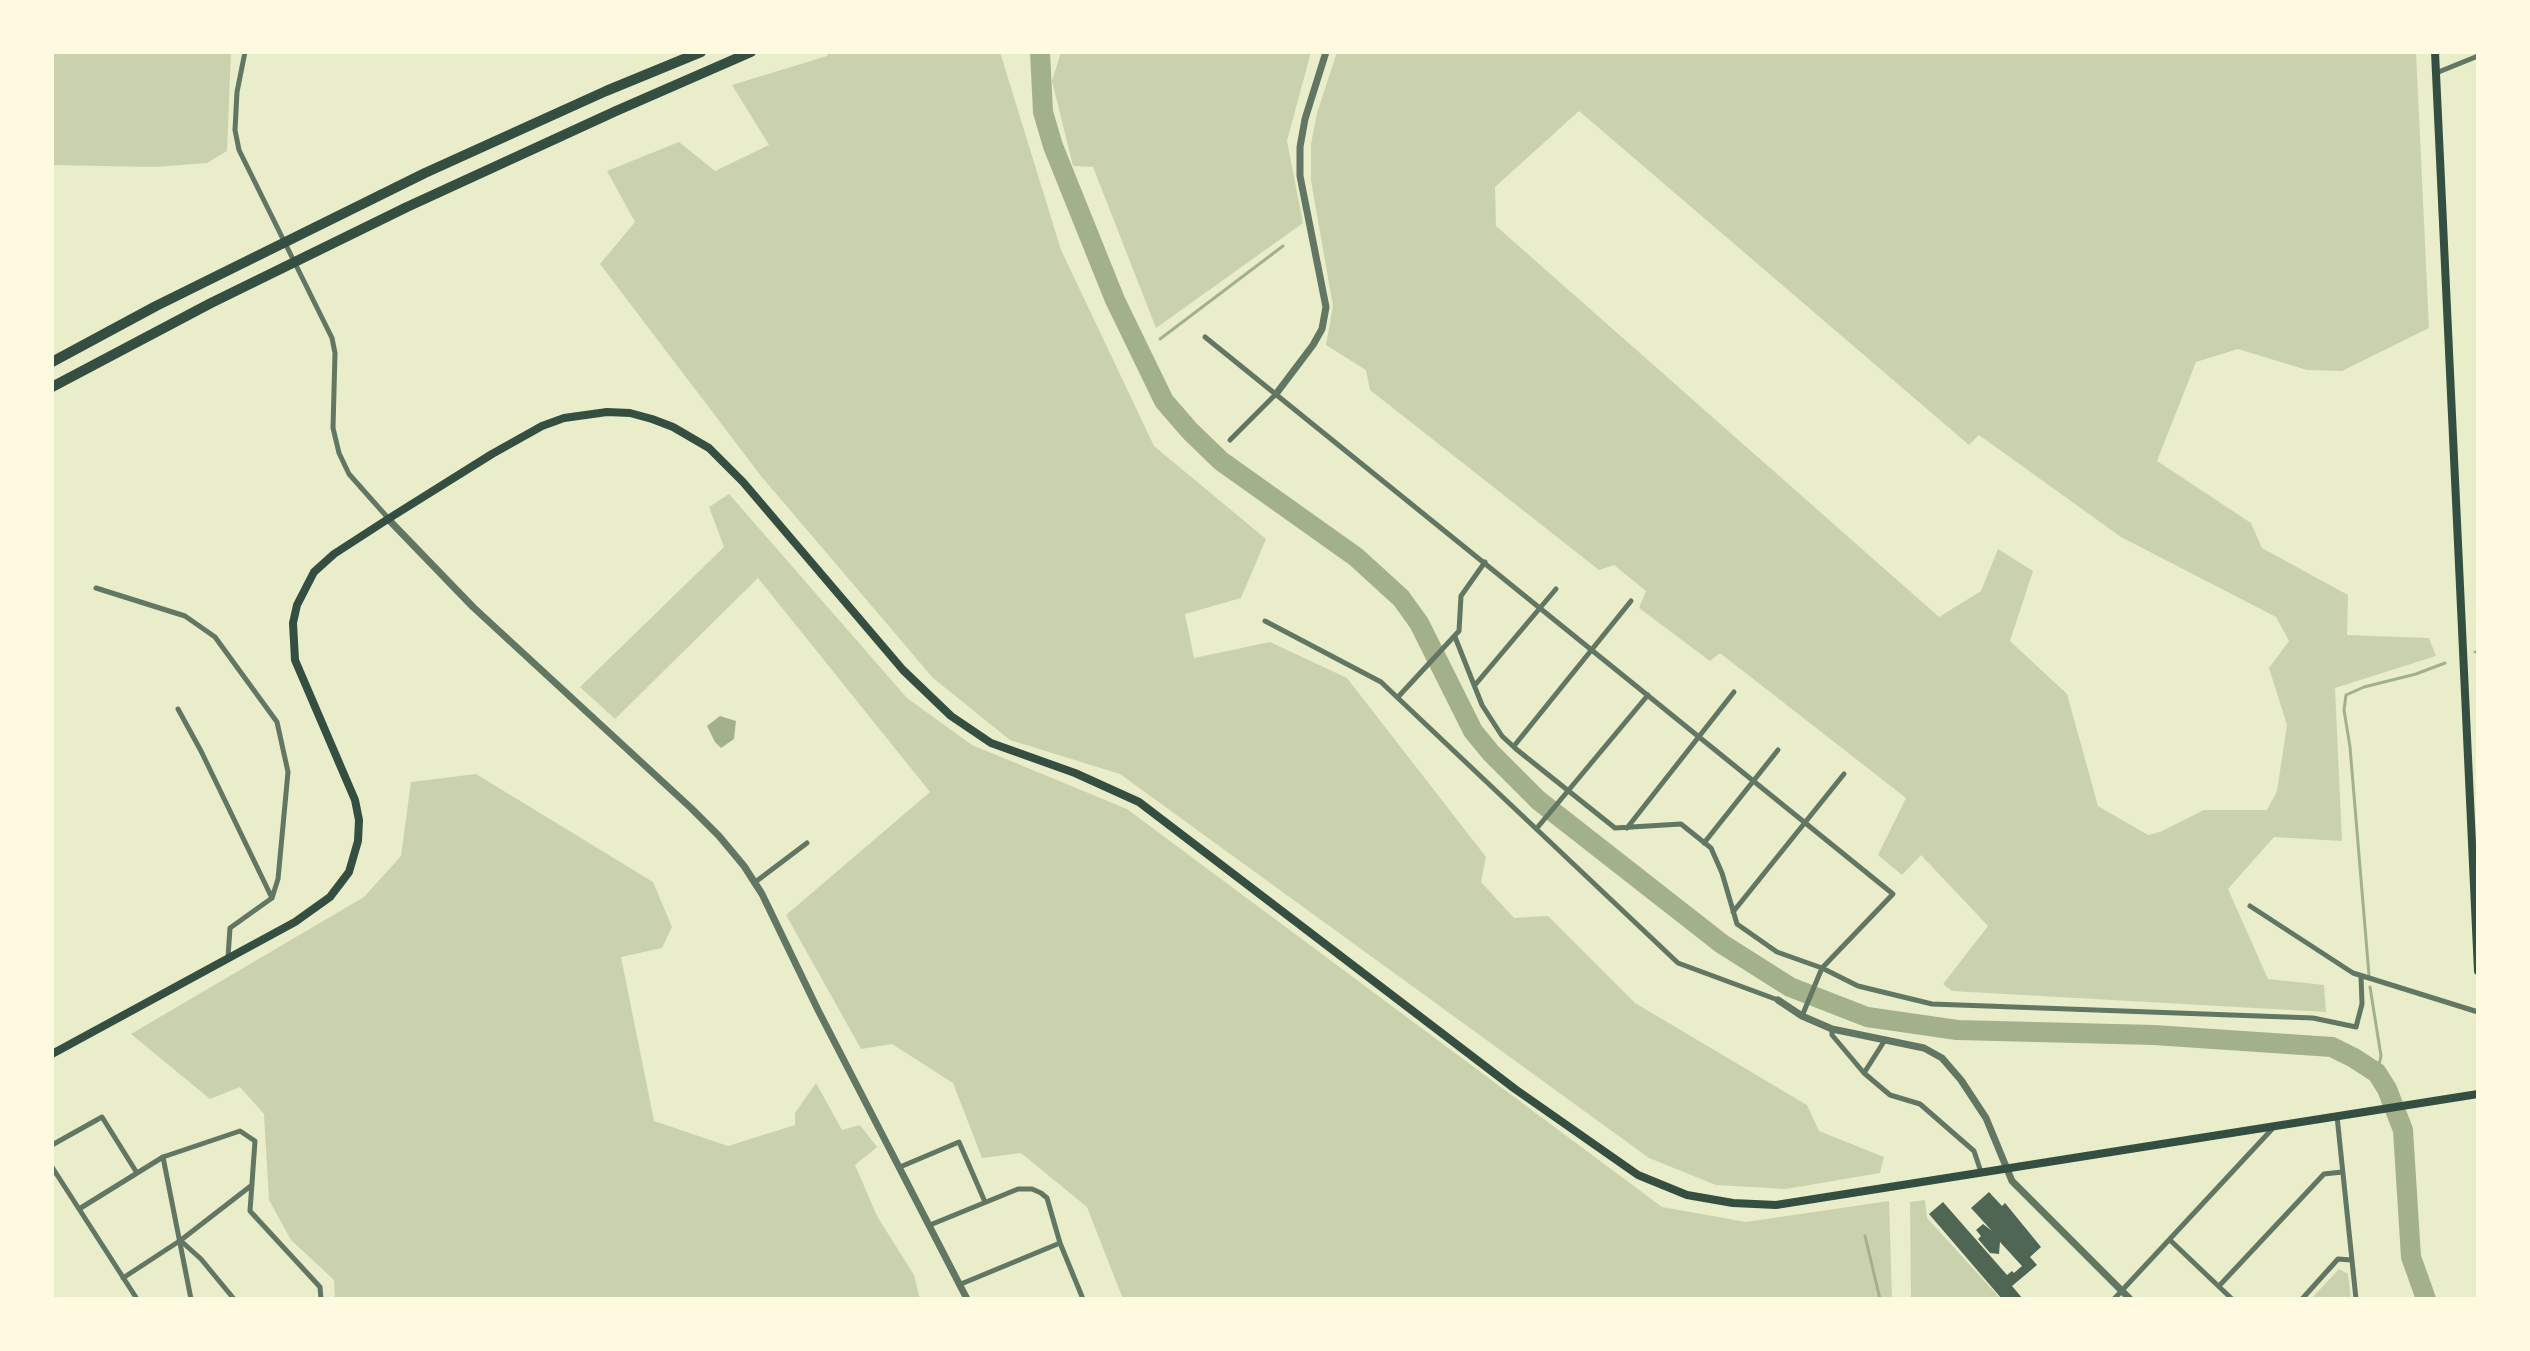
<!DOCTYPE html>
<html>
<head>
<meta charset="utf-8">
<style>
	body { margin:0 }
	#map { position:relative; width:2530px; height:1351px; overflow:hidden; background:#e9edc9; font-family:Figtree,sans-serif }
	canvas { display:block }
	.frame { position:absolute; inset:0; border:54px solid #fefae0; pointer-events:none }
</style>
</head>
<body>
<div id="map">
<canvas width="2530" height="1351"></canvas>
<div class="frame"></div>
</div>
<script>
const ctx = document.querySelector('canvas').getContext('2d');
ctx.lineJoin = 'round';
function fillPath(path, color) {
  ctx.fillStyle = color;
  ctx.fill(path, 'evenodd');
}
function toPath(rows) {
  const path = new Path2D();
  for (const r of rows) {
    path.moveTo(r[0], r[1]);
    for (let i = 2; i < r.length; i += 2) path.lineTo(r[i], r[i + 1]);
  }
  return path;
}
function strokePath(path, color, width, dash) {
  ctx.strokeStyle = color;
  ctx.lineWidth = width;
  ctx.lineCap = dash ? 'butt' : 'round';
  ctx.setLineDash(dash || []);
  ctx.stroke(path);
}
const green = toPath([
	[52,52,231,52,227,151,207,163,155,167,52,165],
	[829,52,1000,52,1061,250,1154,446,1266,539,1241,598,1185,614,1194,658,1270,642,1347,678,1486,857,1481,882,1514,918,1548,916,1635,1003,1807,1105,1819,1131,1884,1157,1880,1173,1786,1189,1716,1185,1649,1158,1120,774,1010,740,933,678,761,476,600,264,635,222,607,171,679,142,715,171,769,145,732,85,827,56],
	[1061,52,1311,52,1287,141,1303,223,1156,328,1093,167,1073,166,1052,81],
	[1337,52,2416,52,2429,328,2342,371,2307,370,2238,349,2196,362,2157,461,2251,523,2262,548,2348,595,2347,635,2429,638,2436,656,2335,688,2342,841,2274,837,2228,889,2268,979,2324,985,2326,1012,1952,991,1943,984,1988,926,1921,855,1902,875,1878,855,1906,798,1720,653,1710,661,1639,608,1646,591,1614,565,1599,570,1370,390,1366,370,1326,345,1333,306,1311,181,1311,144,1317,113],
	[1579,111,1969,445,1979,435,2121,537,2276,617,2289,641,2269,668,2287,725,2277,791,2267,810,2204,810,2160,832,2148,835,2098,806,2067,694,2010,641,2033,571,1998,549,1981,591,1939,617,1496,226,1495,187],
	[729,494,907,698,972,745,1127,809,1662,1207,1746,1222,1889,1201,1892,1299,1123,1299,1087,1207,1021,1153,982,1158,953,1083,892,1044,861,1049,786,915,930,792,758,578,615,719,580,687,724,547,709,507],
	[476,774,653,882,672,927,662,948,621,957,654,1121,728,1146,795,1125,795,1113,816,1083,842,1130,860,1125,877,1147,855,1165,877,1216,914,1275,920,1299,335,1299,334,1280,291,1240,269,1200,264,1114,240,1087,210,1099,131,1034,364,897,401,856,411,782],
	[1925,1200,1927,1218,2001,1299,1911,1299,1910,1202],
	[2339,1269,2348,1274,2351,1299,2311,1299]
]);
const water = toPath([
	[720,716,736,721,734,739,721,748,715,742,707,726]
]);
const stream = toPath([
	[1160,339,1283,246],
	[2475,652,2478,652],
	[2369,975,2350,747,2344,710,2346,695,2364,687,2416,674,2445,663],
	[2370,987,2381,1056,2377,1073],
	[1865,1236,1880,1299]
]);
const river = toPath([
	[1040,52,1043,112,1053,146,1115,300,1164,401,1190,431,1221,461,1356,557,1401,598,1419,623,1473,731,1491,753,1538,800,1722,944,1790,987,1867,1017,1957,1030,2154,1035,2332,1047,2354,1058,2377,1073,2387,1089,2403,1130,2411,1257,2426,1299]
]);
const building = toPath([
	[1989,1192,2002,1206,2005,1203,2041,1247,2030,1257,2037,1265,2012,1286,2023,1299,2002,1299,1929,1214,1943,1202,2007,1275,2012,1271,2014,1273,2022,1266,2000,1242,1999,1254,1990,1253,1978,1239,1981,1236,1976,1230,1983,1224,1992,1231,1971,1208]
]);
const minor = toPath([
	[245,52,237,92,235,130,239,150,332,338,335,353,333,428,339,453,349,474,388,518],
	[2436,73,2478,56],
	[1205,337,1893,894,1822,968,1802,1016],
	[1230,440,1276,394],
	[96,588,185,616,215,637,277,722,288,772,278,879,272,898,230,928,228,957],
	[1265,621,1381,682,1678,963,1778,1000],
	[1455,637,1482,705,1502,736,1516,749,1615,828,1681,824,1711,848,1722,873,1737,924,1777,952,1822,968,1858,986,1932,1004,2313,1018,2356,1027,2362,1004,2361,976],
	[1475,685,1556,589],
	[1398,697,1459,631,1461,596,1485,562],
	[178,709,201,751,272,898],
	[1514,746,1631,601],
	[1537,828,1648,695],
	[1627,828,1734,692],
	[1704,843,1778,750],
	[754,883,807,843],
	[2250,906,2353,973,2478,1012],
	[1733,912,1844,774],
	[1832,1029,1832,1035,1864,1073,1890,1095,1920,1104,1974,1151,1981,1172],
	[1864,1073,1885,1040],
	[2337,1116,2356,1299],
	[52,1145,102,1117,137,1173],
	[163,1157,240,1131,255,1141,250,1211,320,1287,321,1299],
	[52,1167,137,1299],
	[900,1167,959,1142,985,1202],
	[79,1209,163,1157,191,1299],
	[930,1225,1018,1189,1032,1189,1041,1193,1047,1198,1060,1243,1083,1299],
	[181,1241,201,1259,234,1299],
	[2171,1241,2232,1299],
	[123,1278,181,1240,252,1185],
	[961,1284,1060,1243],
	[2219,1286,2324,1174,2342,1172],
	[2114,1299,2274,1127],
	[2302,1299,2338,1259,2351,1260]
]);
const tertiary = toPath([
	[1276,394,1313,345,1322,329,1326,307,1300,176,1300,147,1305,119,1326,52],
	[388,519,473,607,691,808,719,836,744,866,762,894,818,1010,967,1299],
	[1778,1000,1802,1016,1832,1029,1924,1048,1942,1058,1961,1080,1986,1118,2012,1181,2130,1299]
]);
const secondary = toPath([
	[2435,52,2478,971],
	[52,1054,295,922,330,897,349,872,358,841,359,820,355,800,295,660,293,623,297,605,314,572,334,554,388,519,492,454,542,426,564,418,607,412,630,413,652,419,673,427,709,448,743,482,903,670,951,716,991,743,1075,773,1139,802,1515,1089,1638,1175,1687,1195,1733,1203,1776,1205,2478,1094]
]);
const motorway = toPath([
	[52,362,156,306,425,173,606,91,701,52],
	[52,387,211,303,407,207,616,111,751,52]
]);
fillPath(green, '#cad2ad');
fillPath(water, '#a3b18a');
strokePath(stream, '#a3b18a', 3);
strokePath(river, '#a3b18a', 20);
fillPath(building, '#4f6655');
strokePath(minor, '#617663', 5);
strokePath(tertiary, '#617663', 7);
strokePath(secondary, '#344e41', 8);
strokePath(motorway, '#344e41', 10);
</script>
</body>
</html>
